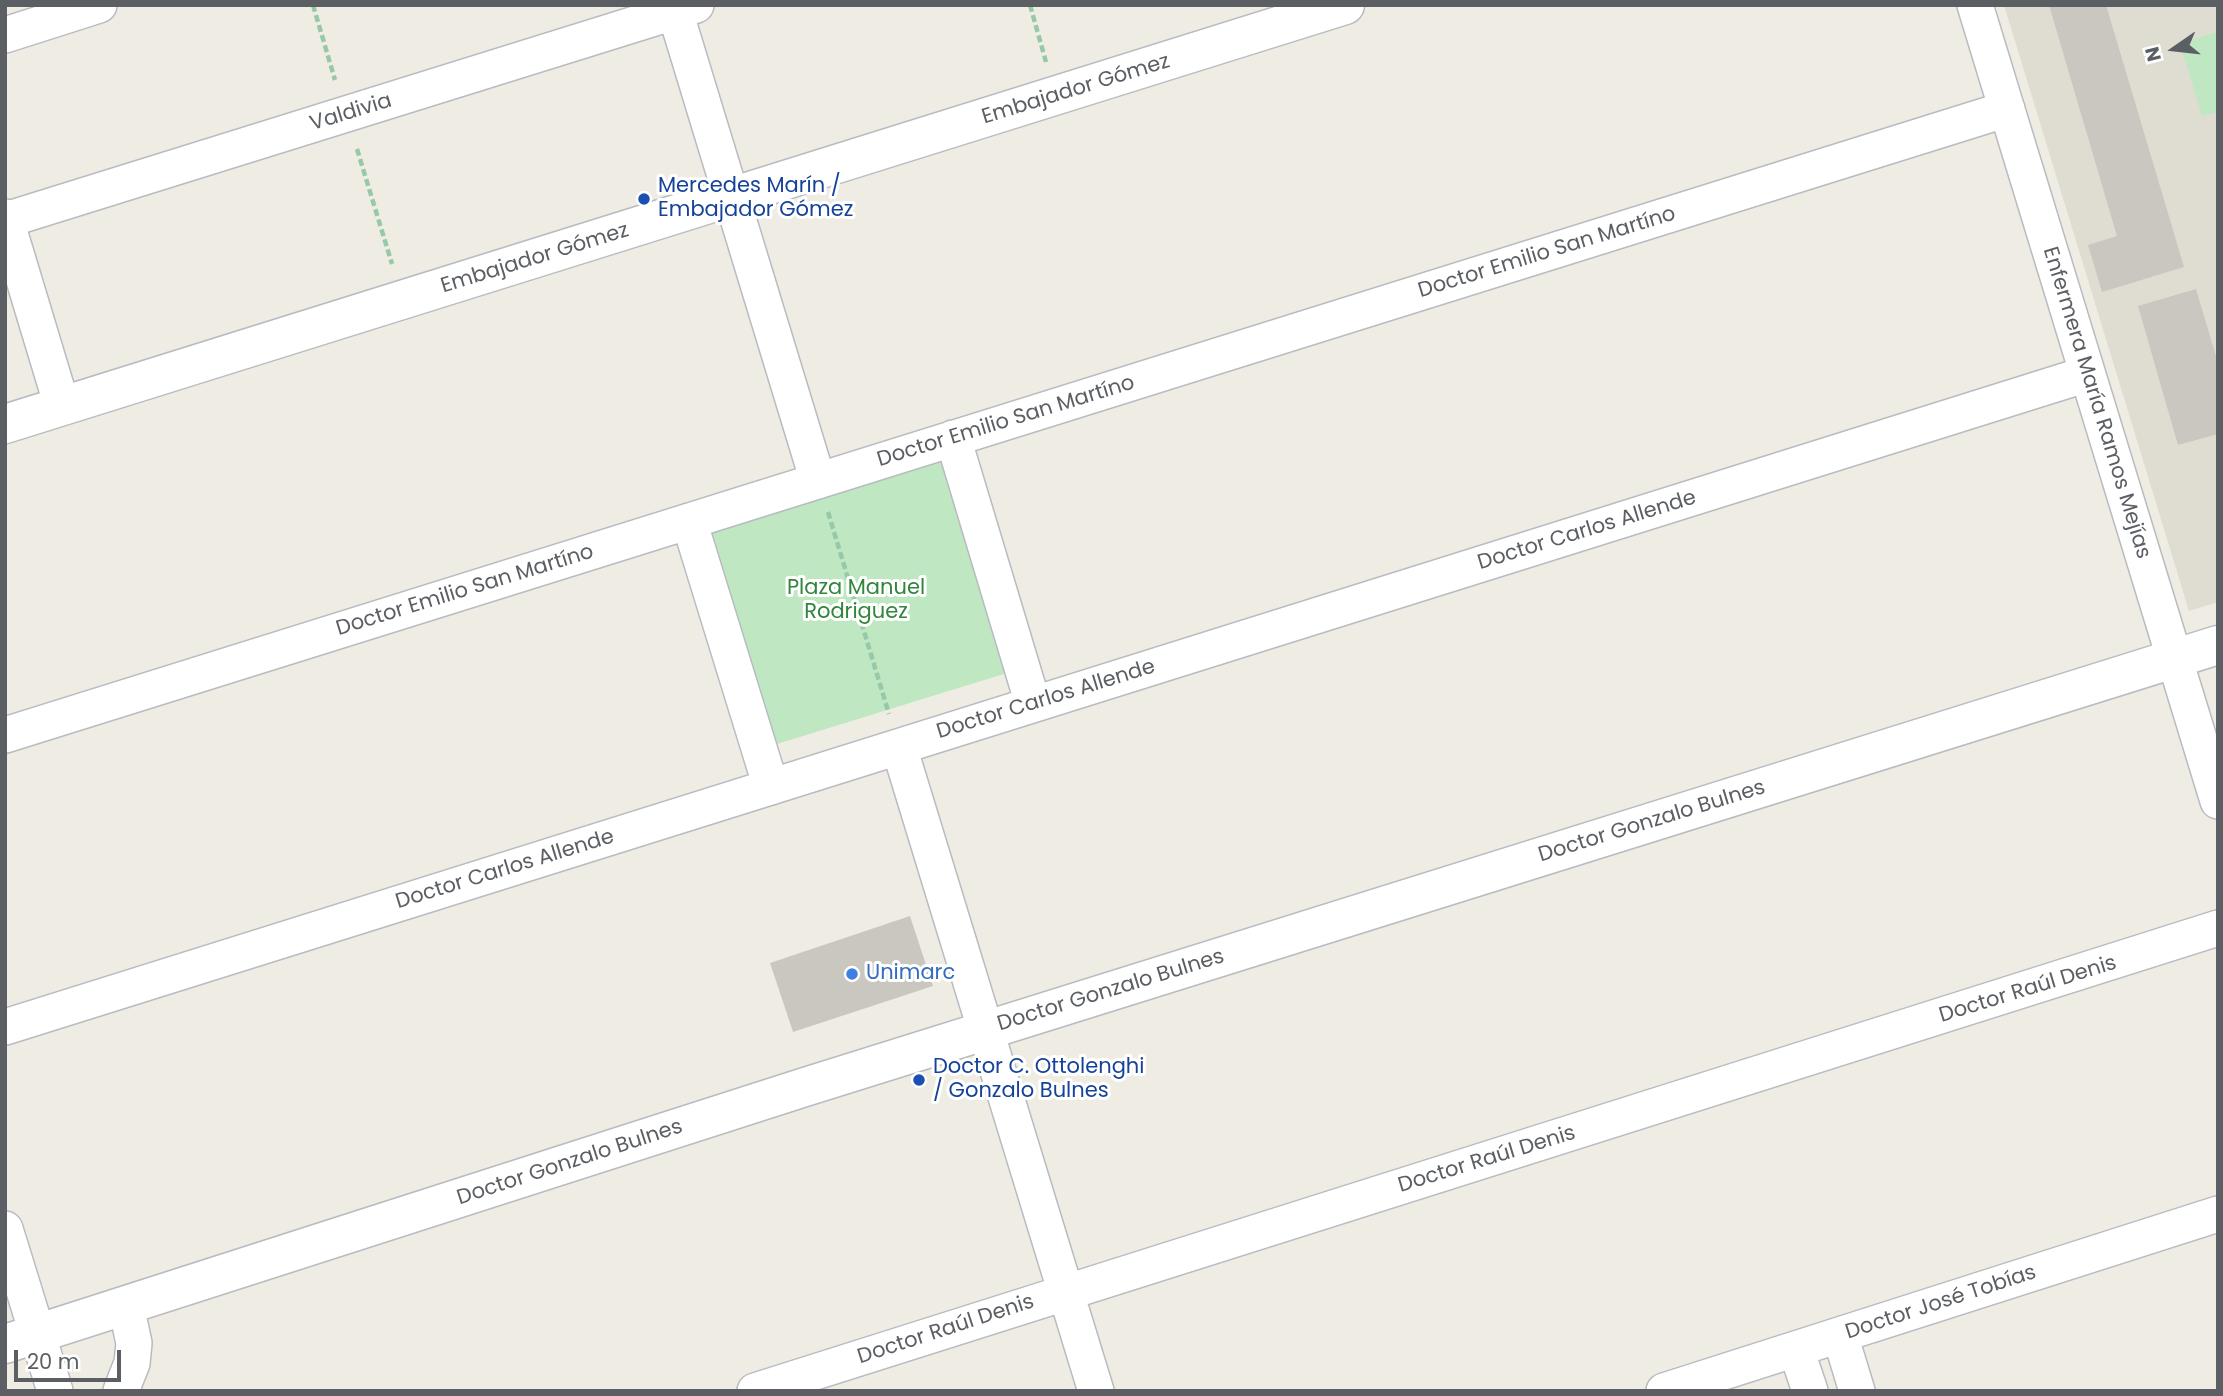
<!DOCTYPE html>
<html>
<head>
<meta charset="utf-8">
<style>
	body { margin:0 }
	#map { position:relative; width:2223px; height:1396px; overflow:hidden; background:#efede3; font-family:Poppins,sans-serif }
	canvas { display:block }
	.frame { position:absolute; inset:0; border:7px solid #5b5f64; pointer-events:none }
	.north { position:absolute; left:2139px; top:14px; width:70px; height:70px; -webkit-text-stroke:5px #fff; paint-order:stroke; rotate:256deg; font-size:19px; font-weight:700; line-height:28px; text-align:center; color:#5b5f64 }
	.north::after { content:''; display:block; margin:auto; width:24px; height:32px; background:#5b5f64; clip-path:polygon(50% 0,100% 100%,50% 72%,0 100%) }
	.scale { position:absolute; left:14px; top:1350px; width:107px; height:32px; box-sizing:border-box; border:4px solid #5b5f64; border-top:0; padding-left:9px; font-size:21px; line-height:24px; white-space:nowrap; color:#5b5f64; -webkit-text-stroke:5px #fff; paint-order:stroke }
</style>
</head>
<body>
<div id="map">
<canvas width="2223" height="1396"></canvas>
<div class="frame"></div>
<div class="north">N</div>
<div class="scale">20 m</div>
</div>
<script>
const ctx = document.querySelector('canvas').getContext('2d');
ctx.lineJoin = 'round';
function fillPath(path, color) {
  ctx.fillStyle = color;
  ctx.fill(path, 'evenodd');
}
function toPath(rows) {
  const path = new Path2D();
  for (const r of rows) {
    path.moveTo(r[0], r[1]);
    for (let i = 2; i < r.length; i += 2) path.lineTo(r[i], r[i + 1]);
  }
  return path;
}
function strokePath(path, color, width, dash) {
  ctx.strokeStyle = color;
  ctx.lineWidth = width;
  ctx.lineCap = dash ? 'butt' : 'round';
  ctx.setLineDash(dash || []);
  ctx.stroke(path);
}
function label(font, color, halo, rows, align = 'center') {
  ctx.font = font + ' Poppins,sans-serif';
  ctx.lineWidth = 6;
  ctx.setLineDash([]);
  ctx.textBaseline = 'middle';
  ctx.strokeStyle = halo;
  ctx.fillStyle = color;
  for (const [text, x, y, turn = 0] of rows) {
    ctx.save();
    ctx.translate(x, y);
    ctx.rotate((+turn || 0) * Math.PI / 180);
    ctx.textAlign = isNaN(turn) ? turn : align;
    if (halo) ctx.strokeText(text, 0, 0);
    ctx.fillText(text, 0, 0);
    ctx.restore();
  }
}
const education = toPath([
	[2004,5,2218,5,2218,602,2189,611]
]);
const green = toPath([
	[2218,32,2218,112,2202,116,2180,43],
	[940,456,1007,673,777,744,707,528]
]);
const building = toPath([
	[2049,5,2106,5,2184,267,2102,292,2088,245,2117,236],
	[2196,289,2218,363,2218,434,2178,445,2138,306],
	[910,916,933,986,793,1032,770,963]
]);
const path = toPath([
	[313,5,335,80],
	[1030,5,1046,62],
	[357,149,392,264],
	[828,512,889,714]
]);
const minor = toPath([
	[673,5,818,481],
	[1975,5,2218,801],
	[5,35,99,5],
	[5,217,62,406],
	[6,220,696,5],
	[953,438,1033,704],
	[689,521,771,787],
	[5,735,2007,109],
	[899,747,1096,1391],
	[5,1027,2087,374],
	[5,1229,55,1391],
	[1840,1335,1857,1391],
	[1796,1349,1810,1391],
	[121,1391,132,1363,134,1343,126,1306],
	[755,1391,2218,928],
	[1664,1391,2218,1214]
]);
const tertiary = toPath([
	[5,424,1345,5],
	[5,1344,805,1087,2218,645]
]);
const markers = [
	[644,199,7,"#1a4fb4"],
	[852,974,7,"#3f7fe0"],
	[919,1080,7,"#1a4fb4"]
];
const streetNames = [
	["Embajador Gómez",1076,90,-17],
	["Valdivia",351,113,-17],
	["Doctor Emilio San Martíno",1547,253,-17],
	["Embajador Gómez",535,259,-17],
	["Enfermera María Ramos Mejías",2096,403,73],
	["Doctor Emilio San Martíno",1006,422,-17],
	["Doctor Carlos Allende",1587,531,-17],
	["Doctor Emilio San Martíno",465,591,-17],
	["Doctor Carlos Allende",1046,700,-17],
	["Doctor Gonzalo Bulnes",1652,822,-17],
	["Doctor Carlos Allende",505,870,-17],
	["Doctor Raúl Denis",2028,990,-17],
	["Doctor Gonzalo Bulnes",1111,991,-17],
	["Doctor Raúl Denis",1487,1160,-17],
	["Doctor Gonzalo Bulnes",570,1163,-18],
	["Doctor José Tobías",1941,1303,-18],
	["Doctor Raúl Denis",946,1330,-18]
];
const transitNames = [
	["Mercedes Marín /",658,187],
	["Embajador Gómez",658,211],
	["Doctor C. Ottolenghi",933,1068],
	["/ Gonzalo Bulnes",933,1092]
];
const parkNames = [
	["Plaza Manuel",856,589],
	["Rodriguez",856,613]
];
const shopNames = [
	["Unimarc",866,974]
];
fillPath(education, '#dfdcd1');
fillPath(green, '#bfe7c2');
fillPath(building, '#c9c7c0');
strokePath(minor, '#b8bbc0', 38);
strokePath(tertiary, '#b8bbc0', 41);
strokePath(path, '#97c8aa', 4.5, [7, 3.5]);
strokePath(minor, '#fff', 35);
strokePath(tertiary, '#fff', 38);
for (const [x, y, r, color] of markers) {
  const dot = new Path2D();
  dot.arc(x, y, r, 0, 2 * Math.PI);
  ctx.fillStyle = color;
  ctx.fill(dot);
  strokePath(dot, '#fff', 2.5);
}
label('21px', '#5b5f64', '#fff', streetNames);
label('21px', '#164399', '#fff', transitNames, 'left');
label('21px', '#32853d', '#fff', parkNames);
label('21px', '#366cbe', '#fff', shopNames, 'left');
</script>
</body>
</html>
